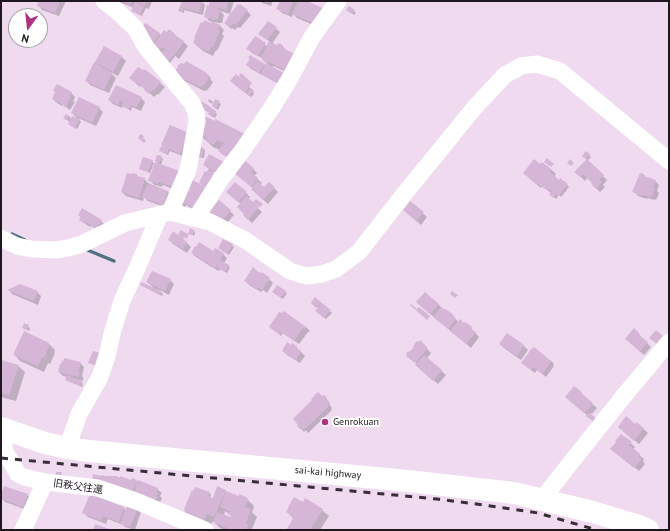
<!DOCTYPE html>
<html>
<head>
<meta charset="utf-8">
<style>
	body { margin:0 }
	#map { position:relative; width:670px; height:531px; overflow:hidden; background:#efdaf0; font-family:"PT Sans",sans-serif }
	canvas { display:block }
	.frame { position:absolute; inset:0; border:2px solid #1f171f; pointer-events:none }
	.north { position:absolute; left:8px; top:8px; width:40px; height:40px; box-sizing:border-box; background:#fff; border:1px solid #a5a2a5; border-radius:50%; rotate:195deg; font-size:11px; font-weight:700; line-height:16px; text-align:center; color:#1f171f }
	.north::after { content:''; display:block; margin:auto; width:14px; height:18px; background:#af307f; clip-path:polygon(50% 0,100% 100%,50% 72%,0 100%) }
</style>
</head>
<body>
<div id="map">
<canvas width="670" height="531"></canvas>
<div class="frame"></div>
<div class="north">N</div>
</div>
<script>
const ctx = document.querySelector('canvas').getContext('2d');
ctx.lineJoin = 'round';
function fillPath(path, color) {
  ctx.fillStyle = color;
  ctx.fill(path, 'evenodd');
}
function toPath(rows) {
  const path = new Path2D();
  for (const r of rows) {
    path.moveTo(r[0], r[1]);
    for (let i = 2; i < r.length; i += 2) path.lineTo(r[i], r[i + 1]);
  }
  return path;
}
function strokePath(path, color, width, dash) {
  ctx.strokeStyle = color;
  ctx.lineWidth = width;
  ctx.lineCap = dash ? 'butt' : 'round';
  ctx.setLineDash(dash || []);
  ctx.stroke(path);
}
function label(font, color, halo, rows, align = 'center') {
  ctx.font = font + ' "PT Sans","Noto Sans JP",sans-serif';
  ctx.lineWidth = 4;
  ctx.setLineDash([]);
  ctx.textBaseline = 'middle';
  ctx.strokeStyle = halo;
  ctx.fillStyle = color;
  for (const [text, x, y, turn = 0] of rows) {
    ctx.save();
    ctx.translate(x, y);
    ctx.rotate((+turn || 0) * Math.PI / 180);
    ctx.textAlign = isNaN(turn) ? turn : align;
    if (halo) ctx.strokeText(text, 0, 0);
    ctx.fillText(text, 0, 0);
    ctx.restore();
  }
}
const shadow = toPath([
	[40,1,66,1,59,16,42,10,38,5],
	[117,1,152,1,149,9,146,8,142,16,134,12,134,8],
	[182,1,201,1,205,5,203,15,184,10,184,13,181,12,179,10,180,8,184,10,181,7],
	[211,1,234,1,230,14,220,11,224,15,222,23,219,23,209,21,205,16],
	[261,1,273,1,271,6,262,3],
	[281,1,297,1,298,2,299,1,305,1,320,28,297,18,293,14,292,17,282,13,278,9],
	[350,7,356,13,354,15,347,10],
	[247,11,251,15,240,28,238,27,235,30,232,28,231,29,225,23],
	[268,22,280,32,272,44,277,46,282,46,286,50,293,75,273,66,272,68,283,86,264,76,251,69,247,65,264,64,266,66,267,64,263,60,264,59,252,53,248,49,255,38,268,47,270,42,260,34],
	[212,23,220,26,224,30,222,34,224,36,217,51,216,50,213,56,203,51,194,43],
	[146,24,161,35,173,33,188,46,179,59,175,56,170,63,162,58,156,50],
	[104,47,122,57,126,61,118,76,110,72,116,78,109,93,90,85,86,80,92,68],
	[186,62,207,74,211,78,210,79,213,82,210,87,206,91,204,90,204,91,179,78],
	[146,71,165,87,158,95,157,94,154,97,146,90,141,86,140,87,130,78],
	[236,76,254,91,253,92,254,94,251,97,235,85],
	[71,93,75,97,73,101,75,102,70,110,63,105,62,105,62,106,57,103,53,99],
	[141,98,145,102,141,111,132,107,131,111,123,106,122,108,113,104,109,100],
	[209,99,213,102,212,104,208,101],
	[216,100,221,104,218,110,215,108],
	[99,108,103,112,96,126,78,118,81,122,77,129,71,126,70,122,64,118,69,116,71,119,78,119,72,113],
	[201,108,211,108,212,109,212,110,217,114,215,118,211,116,209,114,210,113],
	[215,122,247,156,220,150,213,147,198,133],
	[189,134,185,157,170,151,168,155,160,151,166,149,162,145],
	[203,149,205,150,204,158,196,157],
	[586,152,591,157,587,161,607,180,603,185,605,187,600,192,592,184,594,183,588,177,585,181,576,172,587,160,583,156],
	[161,157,163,159,161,165,180,192,163,185,162,187,155,185,155,186,150,180,160,165,156,161],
	[152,161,154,163,150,173,142,170,140,169],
	[223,163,222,176,212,171,217,177,202,214,186,205,185,207,178,202,205,187,200,182,209,169,204,165],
	[540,165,546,165,556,174,554,177,559,181,560,179,569,187,561,197,559,195,556,199,550,194,551,193,542,186,541,188,528,177],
	[253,169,257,173,254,176,262,183,260,185,264,189,274,188,278,192,268,204,256,193,253,188,239,176],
	[137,175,139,178,144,179,148,183,168,192,172,196,167,208,148,201,144,197,143,201,126,196,122,192],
	[644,175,646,178,655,181,659,185,657,191,659,193,656,200,654,199,654,200,648,198,647,199,638,196,634,191],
	[246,193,250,197,248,199,262,212,252,223,244,215,245,214,241,204,231,196],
	[220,202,234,215,227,223,215,216],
	[410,202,427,217,421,225,408,214],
	[83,210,101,221,105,225,101,232,91,226,90,227,80,220,81,218,79,215],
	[194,231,195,232,194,236,190,233],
	[183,239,191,247,187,253,173,244,169,240],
	[224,240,234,247,229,255,221,249],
	[214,252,223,254,227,258,224,263,230,267,227,273,220,269,219,271,210,266,196,257,192,253],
	[253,268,258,272,269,279,273,283,267,293,263,290,261,292,249,285,245,280],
	[170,280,174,284,169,295,158,289,163,294,162,296,143,286,141,285,154,288,147,282],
	[9,290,37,292,41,296,38,305,12,294],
	[285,292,287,293,283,299,275,294],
	[320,302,332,313,326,319,318,313,319,309,314,305],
	[438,304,442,308,452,314,458,322,471,328,479,337,471,348,421,306],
	[25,325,30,328,29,331,24,328],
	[270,327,306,327,310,331,309,332,308,332,299,344,283,333,281,336],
	[634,330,651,347,644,355,630,343],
	[507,334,524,346,528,350,521,360,504,348,500,344],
	[420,342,431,353,427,358,446,375,438,384,420,369,417,364,412,360],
	[49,344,55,350,54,352,55,353,50,364,48,363,44,372,20,361,14,354],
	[296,347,305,356,300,363,287,355,283,351],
	[550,360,554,364,553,366,554,366,546,377,537,370,535,373,527,367],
	[1,361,18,366,25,372,16,401,1,397],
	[80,363,84,367,82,376,83,377,83,381,79,380,83,384,82,387,68,381,66,379,67,377,63,376,59,372],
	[581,393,585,397,584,397,597,408,592,414,591,413,590,415,587,415,570,401],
	[324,396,330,403,329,404,332,408,331,409,332,410,308,433,306,430,304,432,298,426],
	[637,423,648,433,639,444,623,431,635,425],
	[621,435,635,447,633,450,644,459,643,461,645,464,639,471,616,453],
	[136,481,138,482,138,481,157,489,162,493,160,496,162,498,159,505,108,485],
	[225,491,226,492,247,499,253,505,254,507,252,512,257,517,252,529,253,530,225,530,220,528,213,521,210,526,191,519,209,493,211,495,210,498,213,499],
	[225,511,232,516,231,518,224,515],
	[27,495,31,499,27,510,5,502,1,498,1,497],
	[90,496,124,508,126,511,128,504,141,512,135,530,125,527,123,525,108,519,106,524,88,517,84,513],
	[305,500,322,510,329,516,320,530,287,530,294,519,287,512,303,504]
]);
const stream = toPath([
	[12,234,25,240],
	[85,249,114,261]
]);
const building = toPath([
	[38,1,60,1,55,13,37,6],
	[121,1,132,1,130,5],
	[135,1,147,1,145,5],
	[182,1,202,1,199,12,183,8,182,12,178,11],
	[210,1,229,1,226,10,209,5],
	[280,1,293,1,288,14,276,9],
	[298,1,307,1,323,8,316,24,292,14],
	[135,2,144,6,140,15,131,11],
	[238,4,239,5,240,4,248,10,236,25,234,23,230,27,224,23,228,18,227,18],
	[207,5,217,8,220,10,218,19,214,20,204,17],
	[349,6,355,10,352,14,346,10],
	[204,20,211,23,212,21,220,25,218,29,220,31,213,47,211,47,209,52,198,47,199,45,193,43,195,38,194,38,201,22,203,23],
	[268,21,277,27,267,40,258,34],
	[145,23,160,33,151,47,140,30],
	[169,29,174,33,173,34,184,41,174,56,162,47,159,52,152,47,164,30,167,32],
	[255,36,266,43,258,55,246,49],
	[269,41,277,45,278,43,283,45,282,48,297,55,289,72,269,62,269,64,262,60,263,59,261,58],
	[104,46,122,56,113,72,95,62],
	[164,50,173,55,168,62,159,56],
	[250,55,265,64,259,73,246,65,250,59,248,58],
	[186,61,207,73,206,75,209,77,206,83,201,87,200,87,174,74,179,64,182,63,184,64],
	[94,62,112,73,104,90,85,81],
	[266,63,284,73,279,83,261,74],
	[138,67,143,70,144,69,145,70,146,70,161,82,154,91,152,90,149,94,144,90,145,89,136,82,136,83,129,78],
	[241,73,252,83,245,93,230,81,236,74,242,80,239,76],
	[57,84,72,92,70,96,71,97,66,107,61,105,62,104,52,99,55,92,53,90],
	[116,85,142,97,136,108,131,105,129,109,121,106,123,102,120,100,118,105,108,100],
	[250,89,253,91,249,96,246,94],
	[79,97,100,107,92,123,71,113],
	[215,99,220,101,216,109,212,106],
	[201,101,211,107,211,108,216,111,213,117,208,114,209,112,198,107],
	[66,114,69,116,66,120,63,118],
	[200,114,215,121,215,119,245,134,237,150,228,146,236,150,231,159,220,153,220,152,218,151,222,144,224,145,225,144,217,140,214,145,206,141,207,138,197,133],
	[72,116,80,119,75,128,68,124],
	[170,125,189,133,186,152,183,151,186,141,180,154,161,145],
	[140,134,144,136,143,138,146,140,144,143,138,138],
	[161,146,169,149,167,154,159,151],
	[195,146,204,148,202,157,193,156],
	[586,151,590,154,586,159,582,156],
	[209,154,224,162,218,173,203,165],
	[157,155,162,156,160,162,155,161],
	[143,157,153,160,148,172,139,169],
	[547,158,554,164,551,167,544,162],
	[534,159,540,164,542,162,552,170,550,172,558,179,554,185,560,178,568,184,558,196,556,194,553,198,549,194,552,191,550,189,548,191,537,183,536,184,523,173],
	[570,159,574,163,571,166,567,163],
	[587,159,604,175,599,180,602,182,596,189,591,184,592,183,583,174,580,177,574,172],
	[244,160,254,168,251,172,258,178,251,187,233,172],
	[155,162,182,172,176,188,158,182,158,184,148,181],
	[208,170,216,174,206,187,199,183,205,171,207,172],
	[127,173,131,174,132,173,137,174,137,176,145,178,139,198,121,192],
	[640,173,644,174,644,176,656,180,653,187,655,188,652,197,650,196,650,197,644,195,643,196,632,192],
	[191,179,209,189,198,210,182,202],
	[257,181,264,187,269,182,275,187,263,200,251,189],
	[235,182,247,192,238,202,226,192],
	[148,183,168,191,163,205,142,197],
	[246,196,259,207,248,220,243,215,244,214,237,207],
	[256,199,263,204,260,207,253,202],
	[219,200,231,210,223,220,219,217,217,219,209,212],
	[410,201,424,212,416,221,403,210],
	[82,208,102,220,96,229,86,222,85,224,79,220,81,217,78,215],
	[190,228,194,230,192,235,188,234],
	[181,230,189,235,186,239,184,237,183,239,187,242,183,249,168,240,173,231,178,235],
	[223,239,233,244,227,254,218,248],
	[199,242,213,251,215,248,224,253,215,268,191,253,195,246,196,247],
	[220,260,229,265,225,272,216,267],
	[253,267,255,268,254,269,259,273,260,272,261,273,262,272,270,278,262,290,258,287,257,289,244,281],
	[152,271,171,279,165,291,146,282],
	[141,282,161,291,160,295,140,285],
	[20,284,38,291,34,301,7,290],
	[277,285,286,291,281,298,272,292],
	[452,291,458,295,455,298,450,294],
	[425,292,439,304,430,314,416,302],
	[315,297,321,302,316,308,311,303],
	[322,303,331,310,324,318,315,311],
	[411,304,417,309,419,307,430,316,427,320,410,305],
	[441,307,445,310,446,309,452,314,451,315,456,319,448,329,433,317],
	[284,311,306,327,305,329,303,328,294,341,278,330,281,333,280,335,269,327,279,312,282,313],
	[460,319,464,323,465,322,472,327,471,329,476,332,466,344,450,331],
	[24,323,29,325,27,330,22,328],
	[634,328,640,334,639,335,648,342,640,351,625,339],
	[656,330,664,337,658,345,649,338],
	[24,331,49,343,48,346,49,346,44,358,42,357,38,366,13,355],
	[507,333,524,345,517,356,499,344],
	[420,340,428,348,415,363,406,356,407,355,406,354,408,351,409,352,414,347,413,346,417,341,418,342],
	[287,342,291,345,292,343,297,346,296,348,301,351,296,360,282,351],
	[534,347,550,360,549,361,551,362,542,374,533,367,531,370,521,363,532,348,533,349],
	[93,351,100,353,97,366,88,363],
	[424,355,442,370,433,381,415,365],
	[64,358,81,362,78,372,80,372,79,377,58,372,60,364,61,364,62,360,64,361],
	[1,360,19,365,9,395,1,393],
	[67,375,82,381,80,386,65,380],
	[574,386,582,392,581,393,593,403,587,411,586,410,584,413,565,397],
	[318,392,322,396,324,395,327,398,326,399,329,403,328,405,329,406,304,430,301,427,300,429,297,426,298,425,293,419,312,400,311,399],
	[588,412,597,419,594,422,586,416],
	[626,416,635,424,636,422,644,428,634,441,618,427],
	[621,434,632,442,629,445,640,454,640,456,639,457,642,459,634,468,610,449,616,442,615,441],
	[56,472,62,472,61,477,56,476],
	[93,474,101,476,101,475,106,476,116,476,120,478,120,476,131,480,132,478,137,480,132,492,92,481],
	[138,480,158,488,156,492,158,493,155,501,134,493,136,488,135,487],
	[4,486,28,494,23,507,1,499,1,494],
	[217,486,226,490,214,517,207,514,204,521,184,513,185,510,184,509,192,490,193,491,195,487,210,492,208,496,213,498],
	[226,491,239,496,239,494,248,498,247,499,248,500,245,507,251,509,246,523,249,524,246,530,232,530,213,522,217,512,231,517,231,515,228,514,229,511,220,507],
	[90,494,124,507,119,522,103,516,101,521,82,513],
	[294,497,303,502,305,498,323,509,310,530,286,530,294,517,286,512,289,507,288,507],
	[128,503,138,507,130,527,120,524],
	[95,524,112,530,93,530]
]);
const minor = toPath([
	[104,1,117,11,135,28,146,47,176,84,192,103,196,112,197,121,188,170,170,212],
	[196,218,220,180,242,151,271,109,289,80,312,37,338,1],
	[1,238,17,246,31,249,55,250,68,248,82,244,125,223,170,212,210,222,245,240,290,271,306,276,322,274,336,269,359,252,405,193,475,107,505,75,521,66,537,64,560,71,669,161],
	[6,429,4,442,4,450,18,474,24,477,45,482,98,488,136,501,205,530],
	[67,448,79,414,100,377,107,356,113,330,122,301,138,266,160,214],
	[542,499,623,397,669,342],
	[23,530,45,482]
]);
const highway = toPath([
	[1,428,45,443,67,448,89,451,408,481,514,493,593,512,636,525,648,530]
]);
const rail = toPath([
	[1,458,437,499,484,505,538,513,597,530]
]);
const markers = [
	[325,422,4,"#af307f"]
];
const poiNames = [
	["Genrokuan",333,422]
];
const streetNames = [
	["sai-kai highway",328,473,5],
	["旧秩父往還",78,487,8]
];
fillPath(shadow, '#0003');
strokePath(stream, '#52717e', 3.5);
fillPath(building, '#d5b6d6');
strokePath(minor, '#fff', 17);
strokePath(highway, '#fff', 22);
strokePath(rail, '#382e38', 3, [7, 7]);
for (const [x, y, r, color] of markers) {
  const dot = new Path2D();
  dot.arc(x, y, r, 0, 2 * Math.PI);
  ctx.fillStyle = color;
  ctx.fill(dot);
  strokePath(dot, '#fff', 1.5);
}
label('10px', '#1f171f', '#fff', poiNames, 'left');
label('10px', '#1f171f', '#fff', streetNames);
</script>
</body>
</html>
